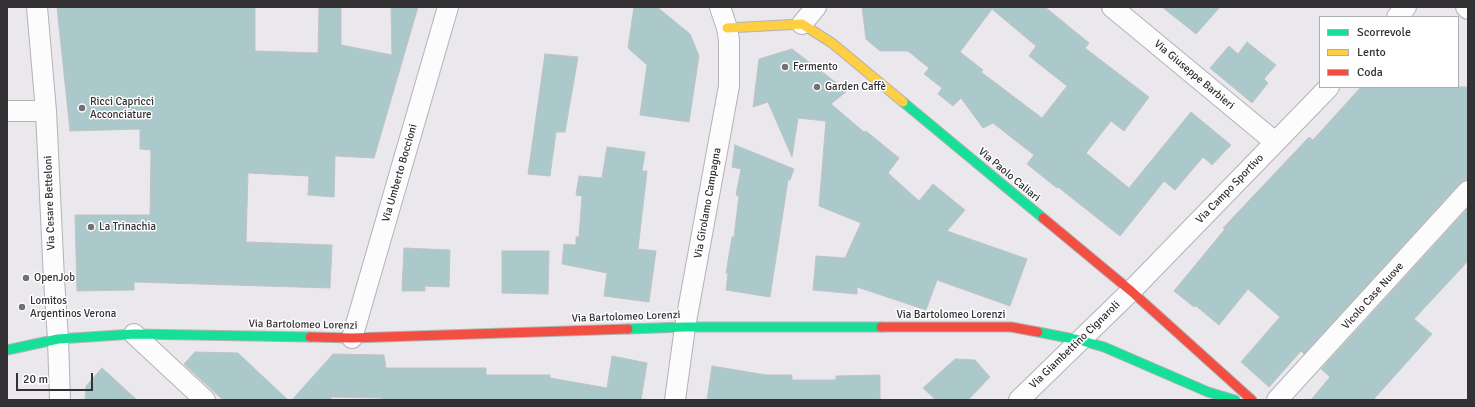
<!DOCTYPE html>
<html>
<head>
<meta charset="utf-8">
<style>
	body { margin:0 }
	#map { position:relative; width:1475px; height:407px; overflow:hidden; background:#ebe8ed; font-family:Signika,sans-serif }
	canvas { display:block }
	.frame { position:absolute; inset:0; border:8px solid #333133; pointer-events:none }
	.legend { position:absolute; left:1319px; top:16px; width:140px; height:72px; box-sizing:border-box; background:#fff; border:1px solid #adadad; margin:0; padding:5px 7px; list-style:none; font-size:12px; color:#333133 }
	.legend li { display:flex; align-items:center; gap:8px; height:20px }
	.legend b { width:20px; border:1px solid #adadad }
	.scale { position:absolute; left:16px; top:373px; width:77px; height:18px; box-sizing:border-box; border:2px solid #333133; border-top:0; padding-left:5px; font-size:12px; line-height:14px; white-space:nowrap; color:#333133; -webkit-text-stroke:3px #fff; paint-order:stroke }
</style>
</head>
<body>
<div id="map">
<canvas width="1475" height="407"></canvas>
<div class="frame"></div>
<ul class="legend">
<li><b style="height:5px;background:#16e098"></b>Scorrevole</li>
<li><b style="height:5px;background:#ffcf43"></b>Lento</li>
<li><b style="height:5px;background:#f24e42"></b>Coda</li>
</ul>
<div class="scale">20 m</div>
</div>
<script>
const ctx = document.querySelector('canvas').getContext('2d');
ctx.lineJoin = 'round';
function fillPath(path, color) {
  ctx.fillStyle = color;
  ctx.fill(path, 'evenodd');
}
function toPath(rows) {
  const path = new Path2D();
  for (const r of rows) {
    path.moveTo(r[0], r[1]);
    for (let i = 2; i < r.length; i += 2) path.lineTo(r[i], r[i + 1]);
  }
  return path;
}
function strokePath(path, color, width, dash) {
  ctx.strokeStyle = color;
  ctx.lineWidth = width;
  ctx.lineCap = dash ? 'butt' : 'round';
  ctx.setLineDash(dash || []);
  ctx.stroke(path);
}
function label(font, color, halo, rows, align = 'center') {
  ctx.font = font + ' Signika,sans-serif';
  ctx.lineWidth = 3;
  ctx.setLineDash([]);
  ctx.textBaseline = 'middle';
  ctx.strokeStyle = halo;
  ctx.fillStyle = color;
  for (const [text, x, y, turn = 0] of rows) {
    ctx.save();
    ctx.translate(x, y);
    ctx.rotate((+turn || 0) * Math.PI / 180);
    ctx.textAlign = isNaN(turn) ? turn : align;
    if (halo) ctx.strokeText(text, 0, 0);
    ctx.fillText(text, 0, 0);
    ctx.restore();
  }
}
const building = toPath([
	[57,7,255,7,255,51,318,53,319,7,341,7,341,45,392,55,391,7,418,7,374,158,335,156,334,197,308,195,309,176,248,173,246,242,332,245,330,288,134,282,134,290,77,291,75,215,150,215,151,150,140,149,140,129,70,131,57,7],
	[634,7,657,7,690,34,699,56,689,122,640,115,647,65,628,48,634,7],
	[862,7,1045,7,1089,43,1085,48,1149,97,1124,131,1111,121,1086,153,1129,188,1191,112,1231,145,1212,165,1203,157,1175,190,1164,181,1120,236,1058,187,1057,188,1027,164,1034,155,993,123,983,128,961,98,953,106,938,94,942,88,924,74,929,68,908,51,880,51,866,39,862,7],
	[992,9,1036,46,1029,56,1067,86,1042,118,981,72,983,70,960,52,992,9],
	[1162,7,1220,7,1196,34,1162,7],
	[1247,42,1276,65,1264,79,1268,83,1252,103,1210,68,1229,46,1238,54,1247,42],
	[792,49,847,91,831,104,864,132,866,131,899,158,888,173,919,201,933,184,965,210,947,231,1027,259,1010,306,937,280,926,310,857,287,857,294,813,290,816,256,845,258,861,223,819,206,826,121,798,118,792,157,768,102,753,107,759,59,792,49],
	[545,54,578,57,565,132,556,132,550,176,528,174,545,54],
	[1361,87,1468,87,1468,180,1464,180,1460,183,1304,354,1301,351,1269,387,1241,362,1280,317,1248,289,1219,325,1196,306,1194,307,1174,291,1225,229,1223,228,1309,137,1313,140,1361,87],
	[735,145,794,169,790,180,788,180,770,297,726,290,728,273,726,273,732,237,734,237,739,196,736,195,741,169,732,167,735,145],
	[607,147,645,152,642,171,647,171,638,249,656,251,649,302,604,296,607,273,562,264,564,244,576,245,576,237,579,237,582,196,576,195,579,176,602,178,607,147],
	[1468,208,1468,261,1414,319,1432,334,1373,400,1311,400,1330,377,1321,369,1468,208],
	[404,248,450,250,449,287,425,286,425,291,402,291,404,248],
	[502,251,549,251,548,294,502,293,502,251],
	[195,352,238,353,288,400,223,400,184,364,195,352],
	[333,354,384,355,386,368,486,368,486,375,550,375,550,378,607,388,612,356,647,363,641,400,611,399,611,400,382,400,382,398,331,397,331,400,292,400,333,354],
	[955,359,975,360,990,377,968,400,936,400,923,388,955,359],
	[712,366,766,375,792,375,792,380,836,380,836,376,880,375,880,400,707,400,712,366],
	[102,368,137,400,85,400,86,386,102,368]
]);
const street = toPath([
	[37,7,46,111,54,279,58,339,60,400],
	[1112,7,1275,142],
	[1466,7,1468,9],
	[1397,17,1406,7],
	[802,24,816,7],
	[7,111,46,111],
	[134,334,205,400],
	[352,338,448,7],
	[675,400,685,327,729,86,729,40,727,28,720,7],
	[1019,400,1131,291,1329,87],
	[1277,400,1468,191]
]);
const fast = toPath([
	[903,102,1043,218],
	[628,329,685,327,881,327],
	[1038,332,1079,340,1104,347,1208,392,1235,400],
	[7,350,58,339,134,334,310,337]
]);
const slow = toPath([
	[727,28,802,24,832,43,903,102]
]);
const jam = toPath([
	[1043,218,1131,291,1252,400],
	[881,327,1011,327,1038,332],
	[310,337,352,338,628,329]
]);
const markers = [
	[785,67,4,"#737174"],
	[817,87,4,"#737174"],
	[82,108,4,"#737174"],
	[91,227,4,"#737174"],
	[26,278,4,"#737174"],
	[22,307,4,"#737174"]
];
const poiNames = [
	["Fermento",793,67],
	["Garden Caffè",825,87],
	["Ricci Capricci",90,102],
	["Acconciature",90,115],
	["La Trinachia",99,227],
	["OpenJob",34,278],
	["Lomitos",30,301],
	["Argentinos Verona",30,314]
];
const streetNames = [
	["Via Giuseppe Barbieri",1194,75,40],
	["Via Umberto Boccioni",400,173,-74],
	["Via Paolo Caliari",1009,175,40],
	["Via Campo Sportivo",1230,189,-46],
	["Via Cesare Betteloni",50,203,-92],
	["Via Girolamo Campagna",708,203,-80],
	["Vicolo Case Nuove",1373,296,-48],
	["Via Bartolomeo Lorenzi",951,315],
	["Via Bartolomeo Lorenzi",626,317,-2],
	["Via Bartolomeo Lorenzi",303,325,1],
	["Via Giambettino Cignaroli",1075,345,-44]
];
fillPath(building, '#abc8ca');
strokePath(building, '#c1c2c4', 1);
strokePath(street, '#b3b2b5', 22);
strokePath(fast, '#b3b2b5', 11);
strokePath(slow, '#b3b2b5', 11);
strokePath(jam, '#b3b2b5', 11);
strokePath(street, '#fcfcfc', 20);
strokePath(fast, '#16e098', 9);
strokePath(slow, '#ffcf43', 9);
strokePath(jam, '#f24e42', 9);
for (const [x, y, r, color] of markers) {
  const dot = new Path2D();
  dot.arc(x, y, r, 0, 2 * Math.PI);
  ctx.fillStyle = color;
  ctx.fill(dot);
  strokePath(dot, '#fff', 1.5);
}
label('11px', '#333133', '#fff', poiNames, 'left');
label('11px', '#333133', '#fff', streetNames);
</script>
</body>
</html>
